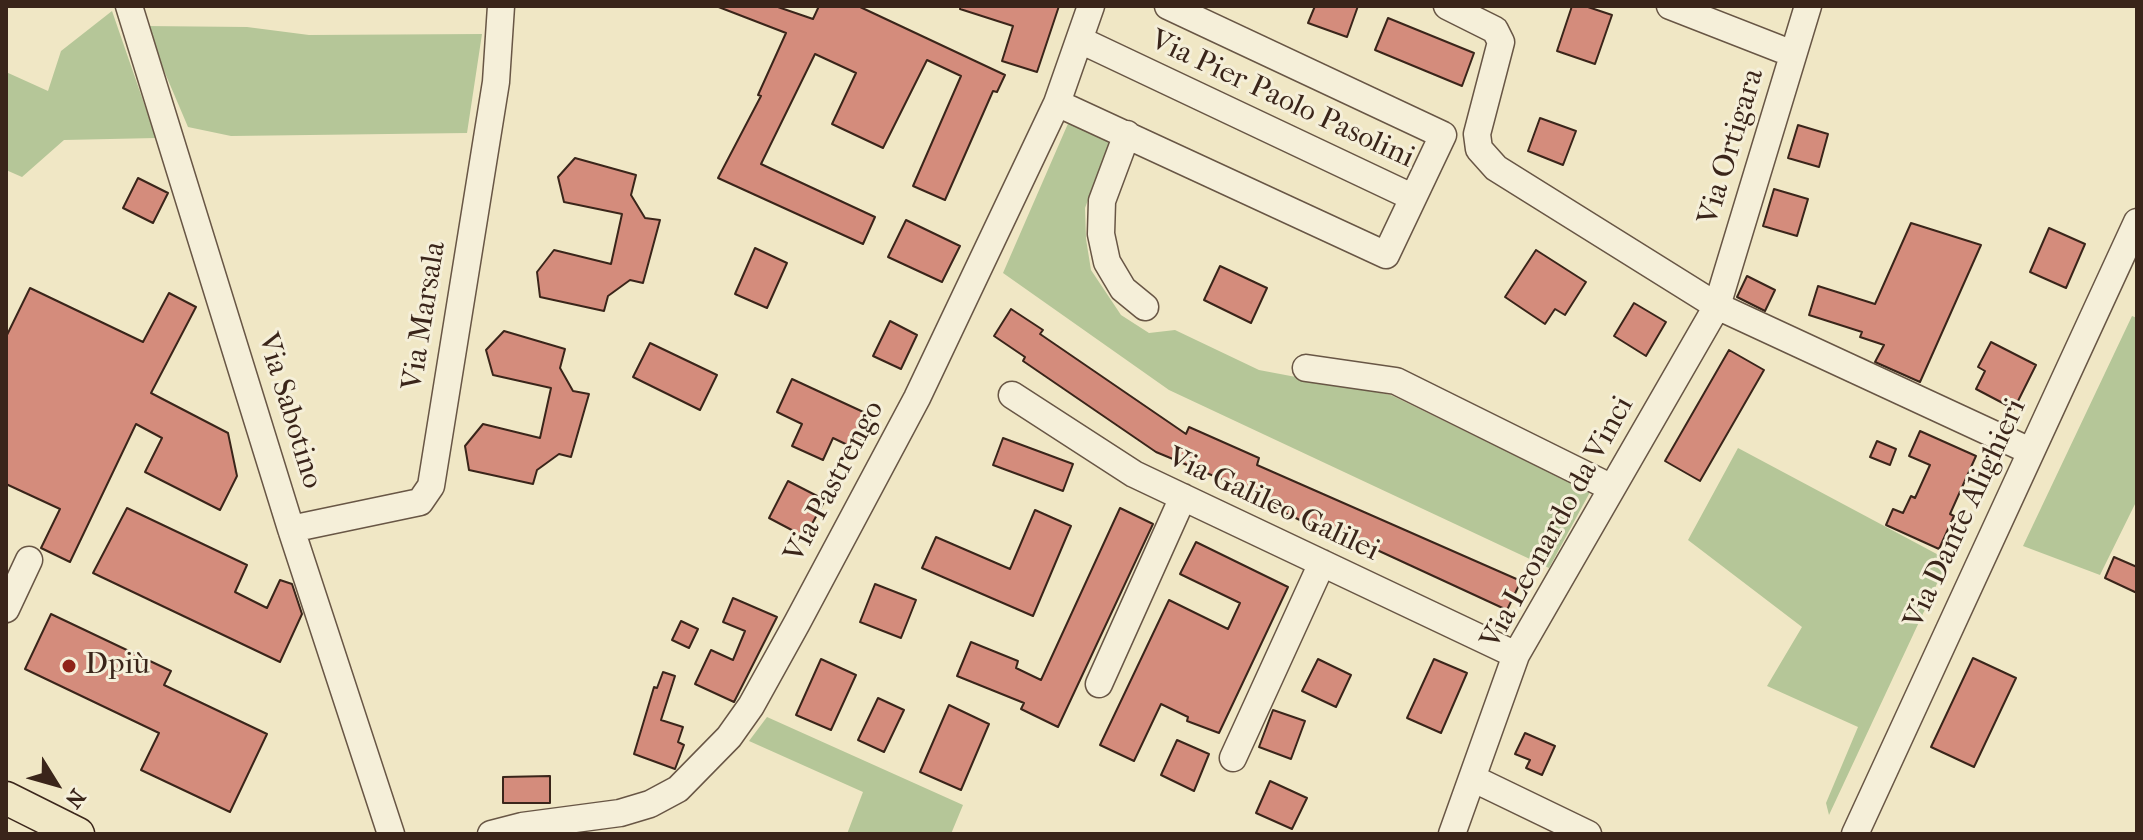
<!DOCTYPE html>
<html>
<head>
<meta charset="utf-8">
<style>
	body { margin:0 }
	#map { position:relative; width:2143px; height:840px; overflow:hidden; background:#f0e7c5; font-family:"IM FELL French Canon",serif }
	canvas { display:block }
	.frame { position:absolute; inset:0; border:8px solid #3a251a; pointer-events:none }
	.north { position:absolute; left:16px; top:744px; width:80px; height:80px; -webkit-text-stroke:6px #f5efd9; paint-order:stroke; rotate:127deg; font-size:22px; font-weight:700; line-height:32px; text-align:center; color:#3a251a }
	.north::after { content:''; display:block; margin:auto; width:28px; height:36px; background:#3a251a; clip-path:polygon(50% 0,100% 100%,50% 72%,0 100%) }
</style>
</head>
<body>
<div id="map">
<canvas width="2143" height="840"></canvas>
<div class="frame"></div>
<div class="north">N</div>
</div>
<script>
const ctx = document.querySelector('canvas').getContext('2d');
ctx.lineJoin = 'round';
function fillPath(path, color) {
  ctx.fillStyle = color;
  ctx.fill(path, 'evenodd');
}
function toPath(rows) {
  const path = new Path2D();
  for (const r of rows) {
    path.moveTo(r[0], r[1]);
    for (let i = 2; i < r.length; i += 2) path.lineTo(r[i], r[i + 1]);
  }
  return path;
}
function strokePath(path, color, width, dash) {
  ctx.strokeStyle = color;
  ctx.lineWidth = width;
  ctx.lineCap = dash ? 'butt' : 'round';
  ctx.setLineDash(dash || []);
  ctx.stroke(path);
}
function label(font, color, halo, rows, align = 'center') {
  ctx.font = font + ' "IM FELL French Canon",serif';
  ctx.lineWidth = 6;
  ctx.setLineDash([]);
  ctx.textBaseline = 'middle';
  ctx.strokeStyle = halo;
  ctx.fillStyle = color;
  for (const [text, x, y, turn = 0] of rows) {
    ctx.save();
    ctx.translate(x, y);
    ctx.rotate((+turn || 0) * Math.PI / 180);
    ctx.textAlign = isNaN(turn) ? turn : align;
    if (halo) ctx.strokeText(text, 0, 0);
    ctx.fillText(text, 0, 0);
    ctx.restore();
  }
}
const green = toPath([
	[112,11,156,138,64,140,22,177,6,170,6,72,48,91,61,51],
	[145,26,247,27,309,35,482,34,467,133,231,136,188,127],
	[1070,119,1111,139,1085,208,1086,239,1091,270,1121,315,1149,333,1175,330,1259,370,1391,395,1590,492,1549,568,1169,390,1003,273],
	[2132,316,2137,318,2137,500,2100,575,2023,546],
	[1738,448,1948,560,1829,815,1826,803,1858,727,1767,686,1802,627,1688,540],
	[767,717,963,805,951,834,847,834,863,792,749,741]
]);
const building = toPath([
	[716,6,775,6,813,19,819,6,858,6,1005,75,997,92,993,91,945,200,913,186,961,76,927,60,883,148,832,124,856,73,815,54,761,164,875,217,863,244,718,178,761,96,758,95,786,33,716,6],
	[961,6,1059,6,1037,72,1002,61,1013,26,960,9,961,6],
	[1315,6,1358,6,1347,37,1308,23,1315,6],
	[1572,6,1585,6,1612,15,1595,64,1557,51,1572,6],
	[1388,18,1474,53,1462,86,1375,50,1388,18],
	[1540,118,1576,131,1563,165,1528,151,1540,118],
	[1798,125,1828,134,1819,167,1788,158,1798,125],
	[575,158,636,175,631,195,645,218,660,220,643,283,630,280,608,296,604,311,540,297,537,272,554,250,611,264,622,214,564,202,558,177,575,158],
	[138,178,168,193,153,223,123,208,138,178],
	[1774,189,1808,199,1797,236,1763,226,1774,189],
	[906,220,960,246,942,282,888,257,906,220],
	[1911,223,1981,245,1920,382,1875,362,1884,345,1860,337,1862,332,1809,315,1818,286,1875,304,1911,223],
	[2049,228,2085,244,2066,288,2030,272,2049,228],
	[755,248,787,263,767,308,735,294,755,248],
	[1536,250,1586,282,1565,315,1555,309,1545,324,1505,297,1536,250],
	[1220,266,1267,288,1251,323,1204,300,1220,266],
	[1747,276,1775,290,1765,311,1737,297,1747,276],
	[30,288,143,342,169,293,196,307,151,393,228,433,237,476,220,510,145,472,162,438,136,424,70,562,41,548,60,509,6,484,6,337,30,288],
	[1634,303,1666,322,1646,356,1614,336,1634,303],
	[1011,309,1043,330,1040,334,1186,434,1189,427,1259,458,1257,465,1521,581,1507,610,1325,526,1323,531,1243,493,1245,489,1156,452,1023,361,1025,357,994,336,1011,309],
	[890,321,917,335,901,369,873,356,890,321],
	[504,331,565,349,560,368,573,391,589,394,571,457,559,454,537,470,533,484,469,470,465,446,483,424,540,438,551,388,493,375,486,350,504,331],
	[1991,342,2036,365,2014,409,1976,389,1985,371,1978,367,1991,342],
	[650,343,717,375,700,410,633,377,650,343],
	[1729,350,1764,370,1700,481,1665,461,1729,350],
	[792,379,872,416,856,449,833,438,823,460,792,446,802,424,777,412,792,379],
	[1920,431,1976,456,1950,514,1954,516,1939,549,1886,525,1893,509,1903,513,1911,496,1915,498,1930,465,1909,456,1920,431],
	[1003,438,1073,464,1063,491,993,465,1003,438],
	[1877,441,1896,449,1890,465,1870,457,1877,441],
	[788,481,825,500,805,537,769,518,788,481],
	[127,508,247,565,235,592,267,608,280,580,292,584,302,614,280,662,93,573,127,508],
	[1120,508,1153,524,1058,727,1021,709,1024,703,957,676,971,642,1018,661,1016,668,1041,680,1120,508],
	[1035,510,1071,526,1033,616,922,568,936,537,1010,569,1035,510],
	[1196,542,1288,587,1219,733,1187,721,1188,717,1161,704,1134,761,1100,745,1169,600,1228,629,1240,603,1180,574,1196,542],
	[2114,557,2137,567,2137,593,2105,578,2114,557],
	[875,584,916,600,901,638,860,622,875,584],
	[733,598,777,617,734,702,695,684,711,650,733,660,745,631,723,622,733,598],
	[51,614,171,671,164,685,267,734,230,812,141,770,159,733,25,669,51,614],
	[681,621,698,629,689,648,672,640,681,621],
	[1973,658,2016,678,1974,767,1931,747,1973,658],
	[821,659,856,675,831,730,796,715,821,659],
	[1318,659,1351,675,1336,707,1302,691,1318,659],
	[1434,659,1467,673,1441,733,1407,718,1434,659],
	[663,672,675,676,661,720,683,727,678,742,684,745,675,769,634,754,654,687,657,688,663,672],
	[878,698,904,710,884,752,858,740,878,698],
	[949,705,989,724,961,790,920,772,949,705],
	[1273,710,1305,721,1291,759,1259,747,1273,710],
	[1525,733,1555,746,1542,775,1526,768,1530,760,1515,754,1525,733],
	[1177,740,1209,754,1194,791,1161,775,1177,740],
	[550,776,550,803,503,803,503,777,550,776],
	[1270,781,1307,798,1292,829,1256,813,1270,781]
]);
const minor = toPath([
	[129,6,291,529,391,834],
	[1447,6,1495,30,1501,42,1477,134,1479,149,1496,168,1717,306,2030,451],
	[1670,6,1793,54],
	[1080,40,1412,197],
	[1057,103,1386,255,1443,135,1168,6],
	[1127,134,1102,201,1101,234,1107,262,1123,289,1145,307],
	[1306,368,1396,381,1612,488],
	[1012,395,1134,474,1516,655],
	[291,529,420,502,431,486,496,82,501,6],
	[6,609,29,560],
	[1099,684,1183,497],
	[1233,758,1322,563],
	[1472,778,1588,834],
	[491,834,522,826,620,813,650,804,678,789,729,737,751,706,797,623,917,398,1057,103,1091,6],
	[1452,834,1516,655,1717,306,1808,6],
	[1855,834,2137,222]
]);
const major = toPath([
	[6,798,78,834]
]);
const markers = [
	[69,666,8,"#8f2418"]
];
const streetNames = [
	["Via Pier Paolo Pasolini",1282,100,25],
	["Via Ortigara",1732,147,-73],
	["Via Marsala",425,316,-81],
	["Via Sabotino",289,411,73],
	["Via Pastrengo",835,482,-62],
	["Via Galileo Galilei",1273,505,25],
	["Via Dante Alighieri",1966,514,-65],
	["Via Leonardo da Vinci",1558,523,-61]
];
const poiNames = [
	["Dpiù",85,666]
];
fillPath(green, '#b5c698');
fillPath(building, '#d48c7c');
strokePath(building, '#3a251a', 2);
strokePath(minor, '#685645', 29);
strokePath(major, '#3a251a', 35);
strokePath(minor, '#f5efd9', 26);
strokePath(major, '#f0e7c5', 32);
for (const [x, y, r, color] of markers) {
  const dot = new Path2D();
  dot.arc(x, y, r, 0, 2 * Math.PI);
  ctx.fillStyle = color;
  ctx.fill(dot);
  strokePath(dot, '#f5efd9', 3);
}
label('30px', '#3a251a', '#f5efd9', streetNames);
label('30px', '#3a251a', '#f5efd9', poiNames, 'left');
</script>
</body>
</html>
